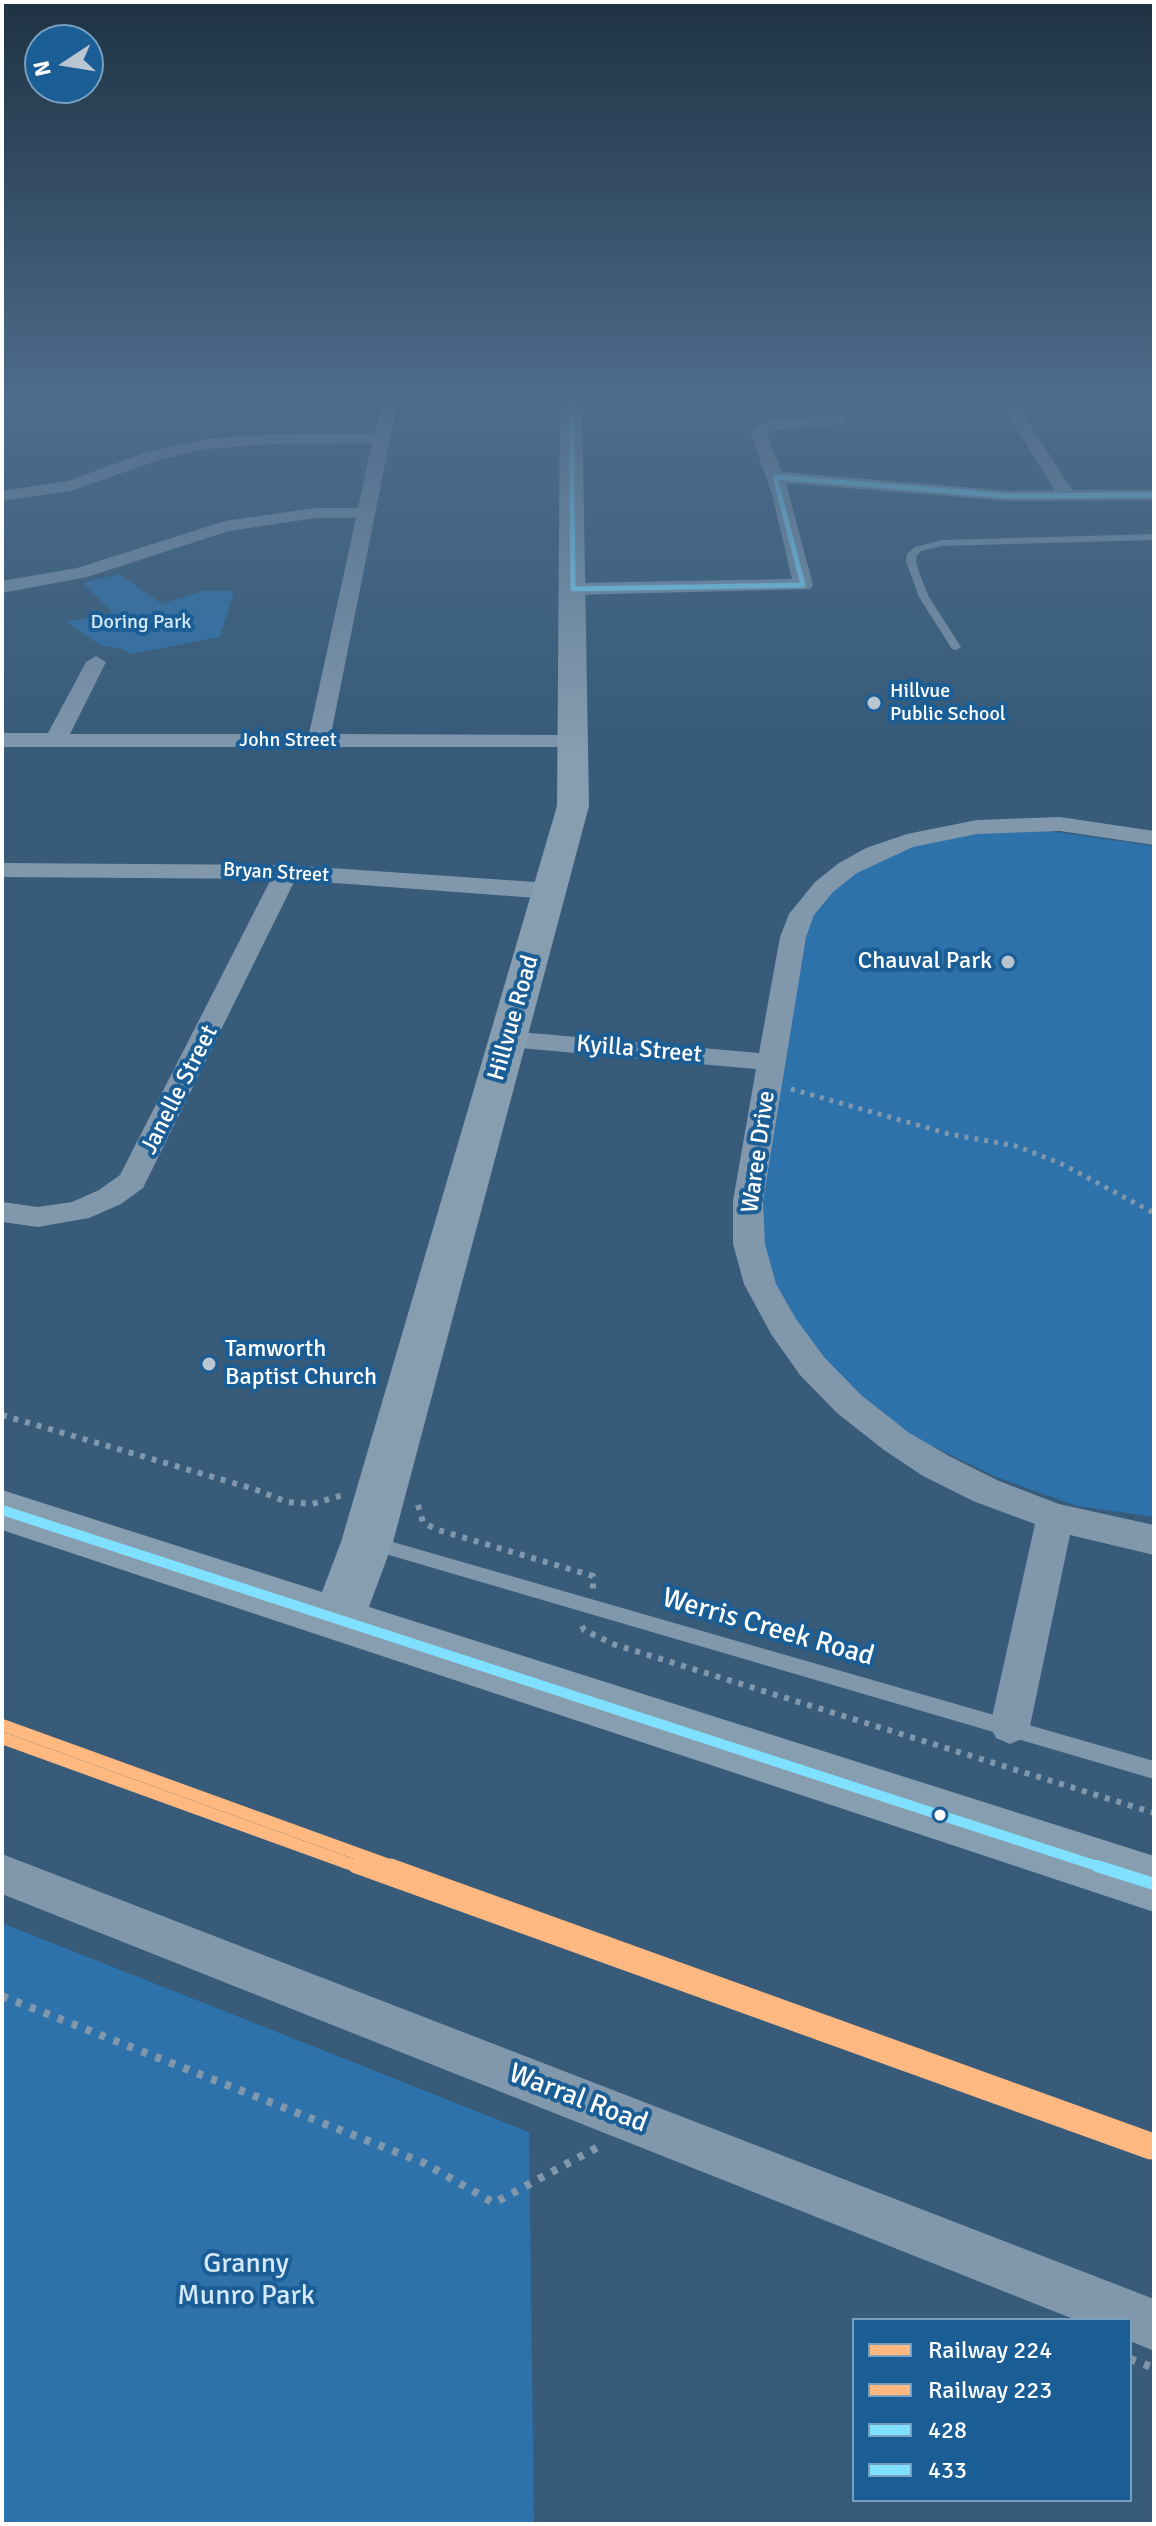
<!DOCTYPE html>
<html>
<head>
<meta charset="utf-8">
<style>
	body { margin:0 }
	#map { position:relative; width:1156px; height:2526px; overflow:hidden; background:#375b79; font-family:Signika,sans-serif }
	canvas { display:block }
	.frame { position:absolute; inset:0; border:4px solid #fff; pointer-events:none }
	.legend { position:absolute; left:852px; top:2318px; width:280px; height:184px; box-sizing:border-box; background:#1b5d95; border:2px solid #769ebf; margin:0; padding:10px 14px; list-style:none; font-size:24px; color:#fff }
	.legend li { display:flex; align-items:center; gap:16px; height:40px }
	.legend b { width:40px; border:2px solid #769ebf }
	.north { position:absolute; left:24px; top:24px; width:80px; height:80px; box-sizing:border-box; background:#1b5d95; border:2px solid #769ebf; border-radius:50%; rotate:258deg; font-size:22px; font-weight:700; line-height:32px; text-align:center; color:#fff }
	.north::after { content:''; display:block; margin:auto; width:28px; height:36px; background:#b9c6d0; clip-path:polygon(50% 0,100% 100%,50% 72%,0 100%) }
</style>
</head>
<body>
<div id="map">
<canvas width="1156" height="2526"></canvas>
<div class="frame"></div>
<ul class="legend">
<li><b style="height:10px;background:#ffb880"></b>Railway 224</li>
<li><b style="height:10px;background:#ffb880"></b>Railway 223</li>
<li><b style="height:10px;background:#80e0ff"></b>428</li>
<li><b style="height:10px;background:#80e0ff"></b>433</li>
</ul>
<div class="north">N</div>
</div>
<script>
const ctx = document.querySelector('canvas').getContext('2d');
ctx.lineJoin = 'round';
function fillPath(path, color) {
  ctx.fillStyle = color;
  ctx.fill(path, 'evenodd');
}
function toPath(rows) {
  const path = new Path2D();
  for (const r of rows) {
    path.moveTo(r[0], r[1]);
    for (let i = 2; i < r.length; i += 2) path.lineTo(r[i], r[i + 1]);
  }
  return path;
}
function strokePath(path, color, width, dash) {
  ctx.strokeStyle = color;
  ctx.lineWidth = width;
  ctx.lineCap = dash ? 'butt' : 'round';
  ctx.setLineDash(dash || []);
  ctx.stroke(path);
}
function label(font, color, halo, rows, align = 'center') {
  ctx.font = font + ' Signika,sans-serif';
  ctx.lineWidth = 8;
  ctx.setLineDash([]);
  ctx.textBaseline = 'middle';
  ctx.strokeStyle = halo;
  ctx.fillStyle = color;
  for (const [text, x, y, turn = 0] of rows) {
    ctx.save();
    ctx.translate(x, y);
    ctx.rotate((+turn || 0) * Math.PI / 180);
    ctx.textAlign = isNaN(turn) ? turn : align;
    if (halo) ctx.strokeText(text, 0, 0);
    ctx.fillText(text, 0, 0);
    ctx.restore();
  }
}
const green = toPath([
	[118,574,162,604,203,591,234,591,220,637,131,654,119,648,102,646,66,622,113,613,83,583],
	[1049,831,1154,846,1154,1517,1077,1506,996,1477,922,1441,843,1389,790,1326,759,1262,752,1199,801,926,847,874,911,846,989,832],
	[2,1923,529,2132,534,2524,2,2524]
]);
const pathFar2 = toPath([
	[791,1089,949,1134,1016,1146,1060,1163,1154,1213]
]);
const pathFar1 = toPath([
	[2,1415,254,1489,287,1502,312,1504,343,1495],
	[418,1505,423,1522,435,1529,593,1576,593,1589],
	[582,1626,584,1630,613,1644,1154,1813]
]);
const path = toPath([
	[2,1996,424,2163,494,2203,600,2146],
	[1130,2359,1154,2368]
]);
const lane = toPath([
	[1154,534,1154,540,942,546,921,551,917,555,916,561,920,575,929,597,961,647,956,650,952,649,919,597,906,561,907,554,915,547,942,540,1154,534],
	[372,1536,1154,1761,1154,1779,365,1548,363,1543,365,1538,372,1536]
]);
const street = toPath([
	[2,399,11,399,2,406,2,399],
	[382,399,398,399,331,734,573,735,584,742,581,747,2,747,2,733,48,733,86,662,96,656,106,662,70,734,309,734,356,518,315,518,229,531,87,577,2,593,2,581,77,568,225,521,315,508,358,508,372,443,273,444,205,449,159,460,70,491,2,501,2,491,67,481,148,452,205,439,273,434,375,433,382,399],
	[998,399,1014,399,1072,490,1154,490,1154,500,1010,501,786,483,813,585,810,589,573,595,563,589,573,583,792,579,772,494,750,432,770,420,841,414,849,419,841,424,774,430,767,434,782,472,1010,491,1055,490,998,399],
	[1060,817,1154,831,1154,845,1060,831,977,834,913,847,857,873,833,892,814,915,806,937,763,1201,765,1244,776,1284,796,1319,824,1357,861,1395,908,1432,949,1456,999,1481,1059,1504,1154,1525,1154,1555,1070,1535,1030,1726,1024,1738,1010,1744,996,1738,990,1726,1035,1524,973,1501,923,1476,884,1450,837,1413,800,1375,771,1334,744,1284,733,1244,733,1201,756,1069,508,1047,498,1045,494,1039,498,1033,508,1031,759,1053,780,937,789,914,815,882,839,863,866,848,907,834,977,820,1060,817],
	[2,863,287,865,550,883,559,886,563,891,559,896,550,899,295,880,143,1188,121,1204,89,1218,38,1227,2,1222,2,1202,38,1207,72,1202,99,1190,120,1175,271,879,2,877,2,863],
	[2,1854,1154,2299,1154,2351,1130,2341,1130,2320,1076,2320,2,1894,2,1854]
]);
const secondary = toPath([
	[560,399,582,399,589,806,393,1542,369,1607,1154,1856,1154,1912,2,1530,2,1490,322,1592,341,1542,557,806,560,399]
]);
const bus1Far1 = toPath([
	[2,1510,1103,1868]
]);
const bus1 = toPath([
	[1097,1866,1154,1884]
]);
const bus2 = toPath([
	[571,399,573,589,803,585,775,477,1010,496,1154,495]
]);
const rail1Far1 = toPath([
	[2,1725,397,1868]
]);
const rail1 = toPath([
	[391,1866,1154,2141]
]);
const rail2Far1 = toPath([
	[2,1738,361,1868]
]);
const rail2 = toPath([
	[356,1866,1150,2152]
]);
const markers = [
	[874,703,8,"#b9c6d0"],
	[1008,962,8,"#b9c6d0"],
	[209,1364,8,"#b9c6d0"],
	[940,1815,7,"#fff"]
];
const farParknames = [
	["Doring Park",141,623]
];
const farPoinames = [
	["Hillvue",890,692],
	["Public School",890,715]
];
const farStreetnames = [
	["John Street",288,741],
	["Bryan Street",276,873,3]
];
const poiNames = [
	["Chauval Park",992,962],
	["Tamworth",225,1350,"left"],
	["Baptist Church",225,1378,"left"]
];
const streetNames = [
	["Hillvue Road",514,1018,-74],
	["Kyilla Street",639,1050,5],
	["Janelle Street",180,1090,-63],
	["Waree Drive",759,1152,-82]
];
const nearStreetnames = [
	["Werris Creek Road",768,1628,16],
	["Warral Road",578,2099,21]
];
const nearParknames = [
	["Granny",246,2265],
	["Munro Park",246,2297]
];
fillPath(green, '#2d72aa');
strokePath(pathFar2, '#8097ac', 5, [4, 6]);
strokePath(pathFar1, '#8097ac', 6, [5, 7]);
strokePath(path, '#8097ac', 8, [6, 9]);
fillPath(lane, '#8097ac');
fillPath(street, '#8097ac');
fillPath(secondary, '#879eb0');
strokePath(bus1Far1, '#80e0ff', 10);
strokePath(bus1, '#80e0ff', 12);
strokePath(bus2, '#80e0ff', 5);
strokePath(rail1Far1, '#ffb880', 12);
strokePath(rail1, '#ffb880', 15);
strokePath(rail2Far1, '#ffb880', 12);
strokePath(rail2, '#ffb880', 15);
const sky = ctx.createLinearGradient(0, 0, 0, 753);
sky.addColorStop(0, '#1e3243');
sky.addColorStop(0.53, '#4d6c8c');
sky.addColorStop(1, '#4d6c8c00');
ctx.fillStyle = sky;
ctx.fillRect(0, 0, 1156, 753);
for (const [x, y, r, color] of markers) {
  const dot = new Path2D();
  dot.arc(x, y, r, 0, 2 * Math.PI);
  ctx.fillStyle = color;
  ctx.fill(dot);
  strokePath(dot, '#1b5d95', 3);
}
label('20px', '#d4eafb', '#1b5d95', farParknames);
label('20px', '#fff', '#1b5d95', farPoinames, 'left');
label('20px', '#fff', '#1b5d95', farStreetnames);
label('24px', '#fff', '#1b5d95', poiNames, 'right');
label('24px', '#fff', '#1b5d95', streetNames);
label('28px', '#fff', '#1b5d95', nearStreetnames);
label('28px', '#d4eafb', '#1b5d95', nearParknames);
</script>
</body>
</html>
